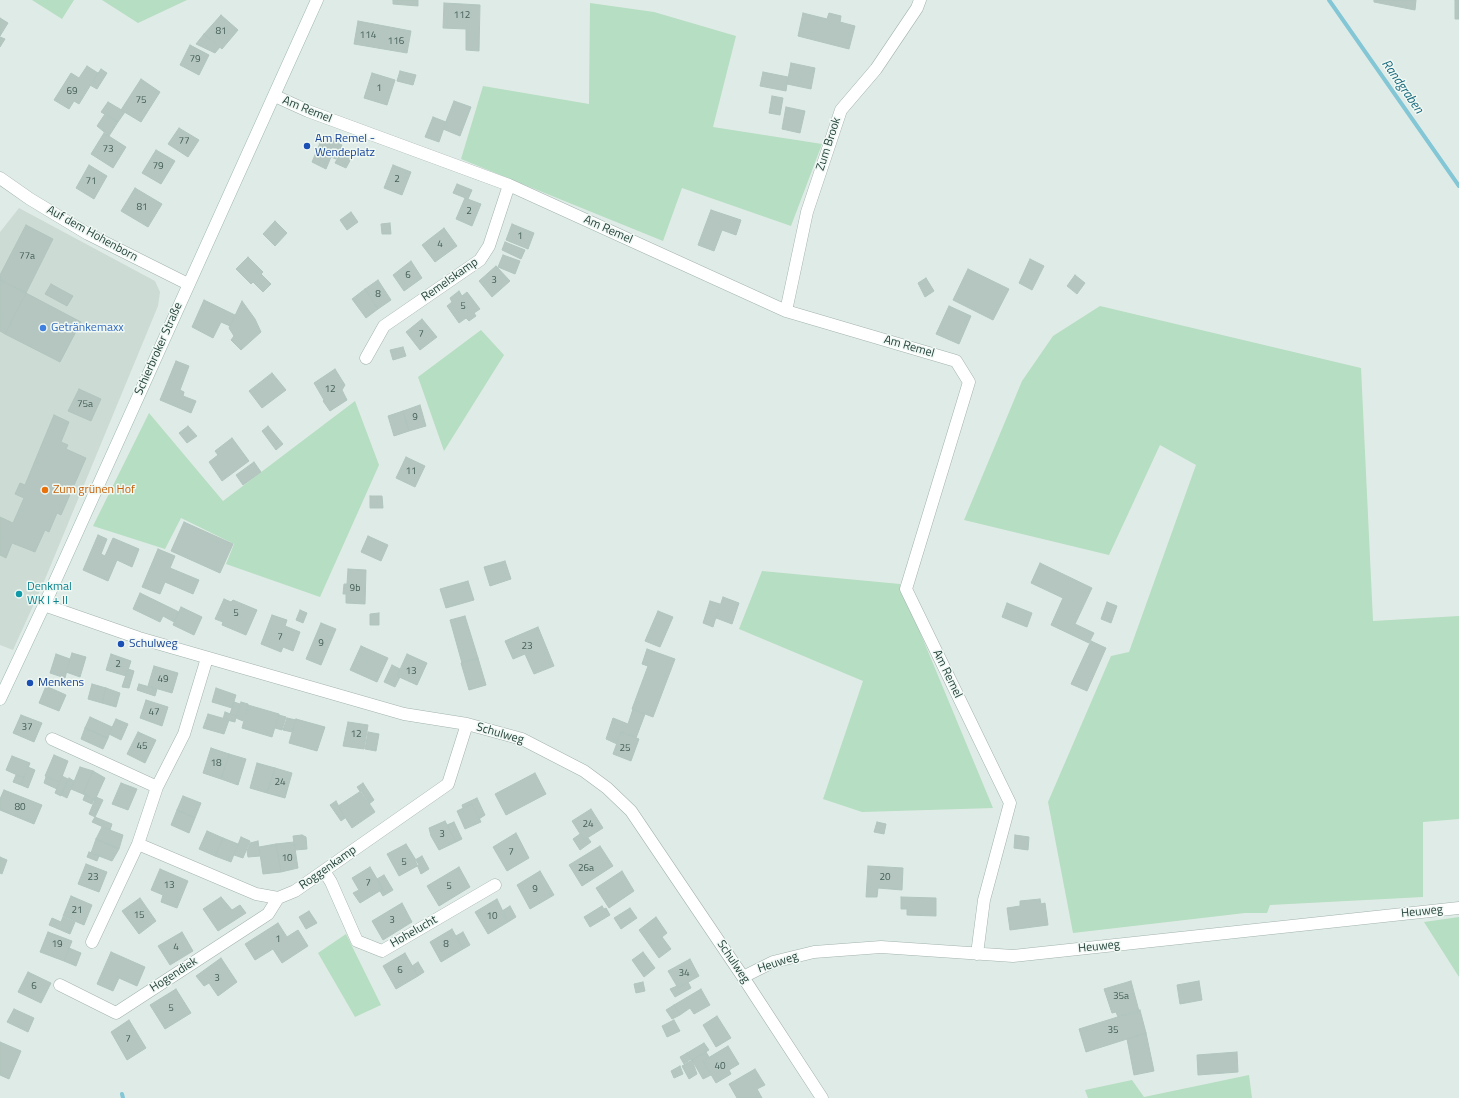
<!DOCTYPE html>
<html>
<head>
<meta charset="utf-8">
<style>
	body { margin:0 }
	canvas { display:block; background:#dfebe6 }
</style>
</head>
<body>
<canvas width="1459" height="1098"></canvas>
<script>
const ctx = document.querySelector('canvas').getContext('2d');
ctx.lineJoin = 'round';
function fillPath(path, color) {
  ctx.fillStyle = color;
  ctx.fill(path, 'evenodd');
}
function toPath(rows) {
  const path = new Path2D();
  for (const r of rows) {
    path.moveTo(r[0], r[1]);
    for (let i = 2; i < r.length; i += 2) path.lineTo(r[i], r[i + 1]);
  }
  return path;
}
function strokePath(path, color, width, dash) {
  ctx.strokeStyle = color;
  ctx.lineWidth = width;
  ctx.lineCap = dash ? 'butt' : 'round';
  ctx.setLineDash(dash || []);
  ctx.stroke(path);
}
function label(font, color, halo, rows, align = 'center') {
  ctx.font = font + ' "Titillium Web",sans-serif';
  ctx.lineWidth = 3;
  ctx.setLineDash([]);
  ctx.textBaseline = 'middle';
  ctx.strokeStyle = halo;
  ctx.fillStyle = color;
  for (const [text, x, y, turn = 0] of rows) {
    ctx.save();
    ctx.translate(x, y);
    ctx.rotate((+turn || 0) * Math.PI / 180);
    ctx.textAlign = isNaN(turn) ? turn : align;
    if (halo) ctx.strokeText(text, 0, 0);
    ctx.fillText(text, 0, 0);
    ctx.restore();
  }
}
const built = toPath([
	[19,208,155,281,160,292,158,306,43,584,13,650,0,645,0,232]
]);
const green = toPath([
	[32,0,74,0,62,19],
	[102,0,187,0,138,23],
	[590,3,654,12,736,36,713,127,822,144,791,226,682,188,663,241,461,159,483,86,589,104],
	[1100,306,1361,368,1373,621,1459,616,1459,819,1423,822,1423,897,1270,905,1267,913,1245,913,1073,933,1048,802,1111,656,1129,652,1196,465,1160,445,1109,555,964,520,1022,381,1053,336],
	[481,330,504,355,444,451,418,377],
	[355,401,379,465,320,597,226,564,234,544,181,518,165,549,93,526,149,413,223,501],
	[762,571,900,584,993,808,862,812,823,799,863,681,739,629],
	[1459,917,1459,977,1424,922],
	[346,934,381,1005,355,1017,318,953],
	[1249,1075,1252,1098,1088,1098,1085,1090,1132,1080,1144,1097]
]);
const stream = toPath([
	[1329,0,1459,186],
	[122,1094,123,1098]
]);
const building = toPath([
	[393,0,418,0,418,6,393,4,393,0],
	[1374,0,1416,0,1415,10,1374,2,1374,0],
	[1455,0,1459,0,1459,19,1455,19,1455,0],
	[444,3,480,5,479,51,466,50,466,29,443,28,444,3],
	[803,13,827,19,829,13,841,16,840,22,855,26,849,49,798,36,803,13],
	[221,15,238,30,222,49,204,34,221,15],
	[0,18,8,23,0,36,0,18],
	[358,21,411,31,407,53,354,44,358,21],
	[204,34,220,47,215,53,196,44,204,34],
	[0,37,5,39,0,47,0,37],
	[190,45,209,55,199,75,180,65,190,45],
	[791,63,815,68,811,89,787,84,791,63],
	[87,66,98,73,79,104,74,101,69,109,54,100,71,73,79,78,87,66],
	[101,69,107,73,97,89,90,85,101,69],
	[400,71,416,75,413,85,397,81,400,71],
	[763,72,788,77,786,91,760,86,763,72],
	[372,73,395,80,387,105,364,98,372,73],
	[141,79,160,92,141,122,121,110,141,79],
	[772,96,783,98,780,115,769,113,772,96],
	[454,101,471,107,460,136,443,129,454,101],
	[108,102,125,112,118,122,101,112,108,102],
	[786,107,805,111,800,133,782,129,786,107],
	[105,114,118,122,109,136,97,126,105,114],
	[433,117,446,122,439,142,425,137,433,117],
	[179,128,199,140,188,157,168,144,179,128],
	[104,133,126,147,113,168,91,154,104,133],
	[323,136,342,145,336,159,331,157,326,169,312,162,323,136],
	[156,150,175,161,161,184,142,173,156,150],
	[341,152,352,157,346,168,335,163,341,152],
	[89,165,107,176,94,199,76,188,89,165],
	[393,165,411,172,402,195,384,188,393,165],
	[457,184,472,190,468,199,453,193,457,184],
	[135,188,162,204,148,227,121,211,135,188],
	[465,198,481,204,472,226,456,219,465,198],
	[711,210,741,220,736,235,722,230,714,251,698,245,711,210],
	[351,212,358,222,347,230,340,220,351,212],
	[275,221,287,233,275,246,263,234,275,221],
	[390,223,391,234,382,234,381,224,390,223],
	[512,224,534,233,528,249,506,240,512,224],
	[26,225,53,239,26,293,0,280,0,275,26,225],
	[444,228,457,246,435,262,422,245,444,228],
	[505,242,525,250,521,259,502,250,505,242],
	[503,255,520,261,515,274,498,267,503,255],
	[248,257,263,272,261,274,271,284,263,292,253,282,251,284,236,269,248,257],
	[1030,259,1044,266,1032,290,1019,283,1030,259],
	[411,261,422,278,404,291,393,275,411,261],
	[496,266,510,281,492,297,479,281,496,266],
	[968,269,1009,289,993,320,953,300,968,269],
	[1075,275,1085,283,1077,294,1067,286,1075,275],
	[926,278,934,291,925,297,918,283,926,278],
	[0,280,26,293,5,334,0,331,0,280],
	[378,280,391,300,378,309,365,289,378,280],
	[51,284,73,296,67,306,45,294,51,284],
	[365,289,378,309,366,318,352,299,365,289],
	[459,291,462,296,467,292,480,309,474,313,476,316,469,321,466,318,459,323,447,306,452,302,450,298,459,291],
	[26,293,81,322,60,362,5,334,26,293],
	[204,300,235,315,230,326,221,322,213,338,192,327,204,300],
	[242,301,255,319,261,332,241,350,231,340,234,336,229,328,242,301],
	[949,306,971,316,959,344,936,334,949,306],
	[422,319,437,337,420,350,406,332,422,319],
	[403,347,406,356,393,360,390,350,403,347],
	[176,361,189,366,180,390,184,392,183,396,196,401,191,413,160,400,176,361],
	[335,369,345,385,342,390,347,400,330,411,323,401,324,400,314,383,335,369],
	[272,373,286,390,262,408,249,391,272,373],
	[79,389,101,399,91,421,68,411,79,389],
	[420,405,426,426,409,431,403,411,420,405],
	[403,411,409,431,394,436,388,416,403,411],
	[54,415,69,422,61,442,68,445,66,449,86,458,61,515,57,513,49,532,45,530,35,552,12,543,6,558,0,555,0,517,13,523,24,498,15,494,20,483,25,485,54,415],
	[188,426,197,436,187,443,179,433,188,426],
	[268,426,283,444,276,450,262,431,268,426],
	[232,438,249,461,222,481,209,462,218,455,215,451,232,438],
	[406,457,425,466,415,487,396,478,406,457],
	[254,462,261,472,243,485,236,475,254,462],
	[370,496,382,496,383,508,370,508,370,496],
	[184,522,233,544,220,573,171,551,184,522],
	[98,535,107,539,101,554,105,556,113,538,139,549,132,567,117,560,108,581,83,570,98,535],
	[368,536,388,545,381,561,361,552,368,536],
	[158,549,175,556,170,568,199,580,193,594,165,582,160,594,142,587,158,549],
	[505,561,511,579,490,586,484,567,505,561],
	[1040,563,1092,588,1075,624,1094,633,1089,643,1051,625,1063,598,1031,583,1040,563],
	[348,569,366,570,365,604,346,603,346,594,343,594,344,584,347,584,348,569],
	[468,581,474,600,446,608,440,589,468,581],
	[140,593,179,612,174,622,163,616,160,622,133,609,140,593],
	[723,597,739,603,732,624,716,618,723,597],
	[224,599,231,602,233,600,257,610,246,635,222,625,223,622,215,619,224,599],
	[710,601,720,604,713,627,703,623,710,601],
	[1107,602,1117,606,1111,623,1101,619,1107,602],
	[1007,603,1032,613,1027,627,1002,617,1007,603],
	[181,607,202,617,194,635,173,625,181,607],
	[300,610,307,613,303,623,296,620,300,610],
	[658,611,673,617,660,647,645,641,658,611],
	[379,613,379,625,370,625,370,614,379,613],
	[272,615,287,620,285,626,300,632,293,651,283,647,281,652,261,644,272,615],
	[465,616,478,658,462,663,450,620,465,616],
	[321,623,336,629,321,665,306,659,321,623],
	[538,627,554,666,534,674,525,654,513,659,505,641,538,627],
	[1091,641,1106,648,1087,691,1071,684,1091,641],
	[361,646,388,658,377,682,350,670,361,646],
	[647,649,675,659,653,717,632,709,648,666,642,664,647,649],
	[72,653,86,657,80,677,66,672,72,653],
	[56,654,70,659,65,678,50,673,56,654],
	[111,654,131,661,126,676,106,670,111,654],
	[407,654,427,663,417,685,397,676,407,654],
	[478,658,486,685,469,690,461,663,478,658],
	[392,665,400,669,397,676,400,677,395,687,384,682,392,665],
	[154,666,178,673,172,693,148,686,154,666],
	[128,669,134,671,129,688,122,687,128,669],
	[92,684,106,688,102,703,88,699,92,684],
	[139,684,157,689,155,696,137,690,139,684],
	[46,686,66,695,59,711,39,703,46,686],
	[106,688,120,693,116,707,102,703,106,688],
	[216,688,236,695,232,708,212,702,216,688],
	[146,700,168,707,162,726,140,718,146,700],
	[234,702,240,704,236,716,230,714,234,702],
	[241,702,248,704,243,721,236,718,241,702],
	[248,705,279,714,272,737,242,728,248,705],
	[633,709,645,714,636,738,621,732,617,744,606,739,613,718,628,724,633,709],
	[225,712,236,716,235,722,223,719,225,712],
	[208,714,229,720,224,734,203,728,208,714],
	[21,715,42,723,34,742,13,733,21,715],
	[279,715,286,717,282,730,275,728,279,715],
	[90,717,112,727,108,738,85,728,90,717],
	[287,718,296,720,292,732,283,730,287,718],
	[116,719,128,724,121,740,109,734,116,719],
	[296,719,325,727,317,751,289,743,296,719],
	[348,722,368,725,364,749,343,746,348,722],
	[85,728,108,738,103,749,81,739,85,728],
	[138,732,156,740,145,763,127,754,138,732],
	[368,732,379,734,376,751,365,749,368,732],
	[621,732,639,739,631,761,613,754,621,732],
	[211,748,229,754,221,779,203,773,211,748],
	[229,754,246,759,238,785,221,779,229,754],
	[54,755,68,761,60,782,45,776,54,755],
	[12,756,30,763,24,778,6,770,12,756],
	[257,763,275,768,267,793,250,788,257,763],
	[28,767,35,770,28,788,21,785,28,767],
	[80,767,93,771,83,794,71,789,80,767],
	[275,768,292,773,285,798,267,793,275,768],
	[93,771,105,778,95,800,83,794,93,771],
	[535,773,546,794,506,815,495,794,535,773],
	[16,775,24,778,21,785,13,782,16,775],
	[62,776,68,779,61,796,55,793,62,776],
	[46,777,60,782,57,789,44,783,46,777],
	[69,778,74,781,67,798,61,795,69,778],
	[121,783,137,789,128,810,112,804,121,783],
	[363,783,374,800,369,804,357,787,363,783],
	[4,790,42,805,34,824,0,810,0,799,4,790],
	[361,791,375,812,352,828,338,806,361,791],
	[85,795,94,799,92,804,83,800,85,795],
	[183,796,201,803,195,818,177,810,183,796],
	[96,797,103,800,95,817,89,814,96,797],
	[477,798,485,815,479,819,472,804,463,808,462,805,477,798],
	[336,801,345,818,341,821,330,805,336,801],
	[472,804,481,822,465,829,457,811,472,804],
	[591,809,603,828,584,840,572,821,591,809],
	[177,810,195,818,189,833,171,825,177,810],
	[95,817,112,824,110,830,92,822,95,817],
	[445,821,456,842,439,850,431,836,429,828,445,821],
	[454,822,462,839,456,842,447,825,454,822],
	[877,822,886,824,884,834,874,832,877,822],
	[102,827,123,835,119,849,96,839,102,827],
	[207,831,223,838,215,856,199,849,207,831],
	[516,833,529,858,507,871,493,847,516,833],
	[580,834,584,840,588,838,591,842,580,850,573,839,580,834],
	[302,835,306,837,307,849,295,850,293,836,302,835],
	[1015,835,1029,837,1028,850,1014,848,1015,835],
	[241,837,250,841,243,858,234,855,241,837],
	[223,838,238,844,231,862,215,856,223,838],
	[96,839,119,849,112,861,91,853,96,839],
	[258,841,260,856,248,857,247,851,250,843,258,841],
	[294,842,298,868,281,872,276,844,294,842],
	[276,844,281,872,263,874,259,847,276,844],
	[406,844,419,865,399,876,387,854,406,844],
	[600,846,613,866,582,886,569,865,600,846],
	[89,852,99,856,97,861,87,857,89,852],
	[422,856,429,869,421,874,415,860,422,856],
	[0,857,7,860,2,874,0,873,0,857],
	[86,864,107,872,99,892,78,884,86,864],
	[868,866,903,868,902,890,878,888,877,897,866,897,868,866],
	[370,867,383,889,360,903,353,893,359,890,352,878,370,867],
	[459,867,470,887,439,906,427,886,459,867],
	[160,869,188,881,177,908,161,902,163,895,151,890,160,869],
	[540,871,554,895,530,909,517,885,540,871],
	[622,871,634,891,609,908,596,888,622,871],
	[384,875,393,890,383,896,380,891,383,889,377,879,384,875],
	[71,896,92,905,84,925,63,916,71,896],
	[221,897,232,910,240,905,246,913,218,931,203,909,221,897],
	[901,897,936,898,936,916,907,915,907,909,901,909,901,897],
	[140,898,156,921,139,934,122,911,140,898],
	[497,899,508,922,488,934,475,912,497,899],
	[1040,899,1041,904,1045,903,1048,925,1010,930,1007,908,1020,906,1020,901,1040,899],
	[402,903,412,922,383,940,372,921,402,903],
	[510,906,516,917,508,922,502,911,510,906],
	[602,906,604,909,606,908,610,915,590,927,584,917,602,906],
	[630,908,637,918,621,929,614,918,630,908],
	[309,911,317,923,306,929,299,917,309,911],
	[63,917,75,922,70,934,49,925,52,918,61,922,63,917],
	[656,917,667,933,662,937,671,949,659,958,639,930,656,917],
	[278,923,287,937,298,930,308,946,282,963,273,949,255,960,245,944,278,923],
	[452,929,463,949,441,962,430,942,452,929],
	[48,932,72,941,64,961,40,952,48,932],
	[182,932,193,951,170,965,158,946,182,932],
	[463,932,470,945,463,949,456,936,463,932],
	[69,948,81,953,76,966,64,961,69,948],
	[111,952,145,967,137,986,119,978,113,991,97,984,111,952],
	[643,952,655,968,644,977,632,960,643,952],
	[405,953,418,976,396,989,383,966,405,953],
	[221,958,237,982,218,996,209,983,204,986,196,976,221,958],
	[690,959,699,976,678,988,668,971,690,959],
	[418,962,424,972,418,976,412,966,418,962],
	[28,972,51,983,41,1003,18,992,28,972],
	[1131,981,1139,1011,1118,1017,1116,1012,1112,1013,1104,989,1131,981],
	[1199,981,1202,1000,1180,1004,1177,985,1199,981],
	[643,982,645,991,636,993,634,984,643,982],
	[688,982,691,988,675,997,670,989,677,986,678,988,688,982],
	[176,989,191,1013,165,1029,150,1005,176,989],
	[701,989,710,1005,694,1014,690,1008,680,1015,674,1005,701,989],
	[674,1005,680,1015,672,1019,666,1010,674,1005],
	[14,1009,34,1018,28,1032,7,1022,14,1009],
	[1140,1010,1146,1033,1086,1052,1079,1029,1140,1010],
	[717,1016,731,1038,716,1047,703,1025,717,1016],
	[129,1020,146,1048,127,1060,111,1032,129,1020],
	[674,1020,680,1031,667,1037,662,1026,674,1020],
	[1146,1033,1154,1071,1134,1075,1127,1039,1146,1033],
	[0,1042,21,1051,9,1079,0,1075,0,1042],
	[704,1043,709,1050,692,1060,687,1053,704,1043],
	[728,1046,739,1064,729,1070,731,1074,716,1083,703,1061,728,1046],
	[706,1052,709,1057,703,1061,711,1075,703,1079,692,1060,706,1052],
	[1237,1052,1238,1072,1198,1075,1197,1055,1237,1052],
	[687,1053,691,1059,684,1064,680,1057,687,1053],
	[692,1060,697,1074,689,1079,682,1066,692,1060],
	[680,1066,683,1074,674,1078,671,1071,680,1066],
	[755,1069,765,1085,757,1089,762,1098,737,1098,729,1084,755,1069]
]);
const street = toPath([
	[275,96,308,111,509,185,786,311,956,361,969,382,906,589,1010,803,984,900,977,954],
	[0,178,30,199,88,234,188,284],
	[786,311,807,212,841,110,876,69,917,8,920,0],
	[366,358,384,326,480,260,489,246,509,185],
	[44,605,139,638,404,714,467,724,522,739,584,771,607,788,631,811,743,977,822,1098],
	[52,739,157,787],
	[138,844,157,787,184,734,207,658],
	[324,871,331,882,357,941,382,951,495,885],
	[92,942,138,844,256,894,278,898,295,891,448,784,467,724],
	[743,977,773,962,814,952,881,947,1013,956,1459,908],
	[60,985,116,1013,268,914,278,898]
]);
const secondary = toPath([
	[0,699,47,599,317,0]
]);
const markers = [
	[307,146,4,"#1a4fb4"],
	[43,328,4,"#3f7fe0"],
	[45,490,4,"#e8710a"],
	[19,594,4,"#0f9aa8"],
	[121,644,4,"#1a4fb4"],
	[30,683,4,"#1a4fb4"]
];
const numberNames = [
	["112",462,16],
	["81",221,32],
	["114",368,36],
	["116",396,42],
	["79",195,60],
	["1",379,89],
	["69",72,92],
	["75",141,101],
	["77",184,142],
	["73",108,150],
	["79",158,167],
	["2",397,180],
	["71",91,182],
	["81",142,208],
	["2",469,212],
	["1",520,237],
	["4",440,245],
	["77a",27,257],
	["6",408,276],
	["3",494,281],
	["8",378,295],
	["5",463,307],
	["7",421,335],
	["12",330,390],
	["75a",85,405],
	["9",415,418],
	["11",411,472],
	["9b",355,589],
	["5",236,614],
	["7",280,638],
	["9",321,644],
	["23",527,647],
	["2",118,665],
	["13",411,672],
	["49",163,680],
	["47",154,713],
	["37",27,728],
	["12",356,735],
	["45",142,747],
	["25",625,749],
	["18",216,764],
	["24",280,783],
	["80",20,808],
	["24",588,825],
	["3",442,835],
	["7",511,853],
	["10",287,859],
	["5",404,863],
	["26a",586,869],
	["23",93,878],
	["20",885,878],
	["7",368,884],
	["13",169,886],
	["5",449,887],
	["9",535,890],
	["21",77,911],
	["15",139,916],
	["10",492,917],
	["3",392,921],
	["1",278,940],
	["19",57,945],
	["8",446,945],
	["4",176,948],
	["6",400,971],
	["34",684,974],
	["3",217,979],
	["6",34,987],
	["35a",1121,997],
	["5",171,1009],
	["35",1113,1031],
	["7",128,1040],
	["40",720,1067]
];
const streetNames = [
	["Am Remel",307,110,22],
	["Zum Brook",829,144,-72],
	["Am Remel",608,230,24],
	["Auf dem Hohenborn",92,234,29],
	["Remelskamp",450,280,-35],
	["Am Remel",909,347,16],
	["Schierbroker Straße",159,349,-66],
	["Am Remel",947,674,64],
	["Schulweg",500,734,16],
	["Roggenkamp",328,868,-35],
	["Heuweg",1422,912,-6],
	["Hohelucht",414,932,-30],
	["Heuweg",1099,947,-6],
	["Schulweg",733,962,56],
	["Heuweg",778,963,-19],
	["Hogendiek",174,975,-33]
];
const transitNames = [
	["Am Remel -",315,139],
	["Wendeplatz",315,153],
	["Schulweg",129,644],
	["Menkens",38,683]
];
const shopNames = [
	["Getränkemaxx",51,328]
];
const foodNames = [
	["Zum grünen Hof",53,490]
];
const cultureNames = [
	["Denkmal",27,587],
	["WK I + II",27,601]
];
const waterNames = [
	["Randgraben",1402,87,55]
];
fillPath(built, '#cddbd5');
fillPath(green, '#b6dec2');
strokePath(stream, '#83c6d5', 4);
fillPath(building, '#b4c6bf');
strokePath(building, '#b1c5be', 1);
strokePath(street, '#a2b3ae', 13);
strokePath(secondary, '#9db8af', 13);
strokePath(street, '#fff', 12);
strokePath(secondary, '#fff', 12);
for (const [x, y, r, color] of markers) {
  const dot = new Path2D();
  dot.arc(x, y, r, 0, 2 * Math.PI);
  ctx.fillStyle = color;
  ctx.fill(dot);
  strokePath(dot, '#f0f8f4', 1.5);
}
label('10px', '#445f58', null, numberNames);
label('12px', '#1f3d36', '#f0f8f4', streetNames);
label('12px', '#164399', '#f0f8f4', transitNames, 'left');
label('12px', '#366cbe', '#f0f8f4', shopNames, 'left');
label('12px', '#c56008', '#f0f8f4', foodNames, 'left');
label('12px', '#0d838f', '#f0f8f4', cultureNames, 'left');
label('italic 13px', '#15687c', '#f0f8f4', waterNames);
</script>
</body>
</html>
